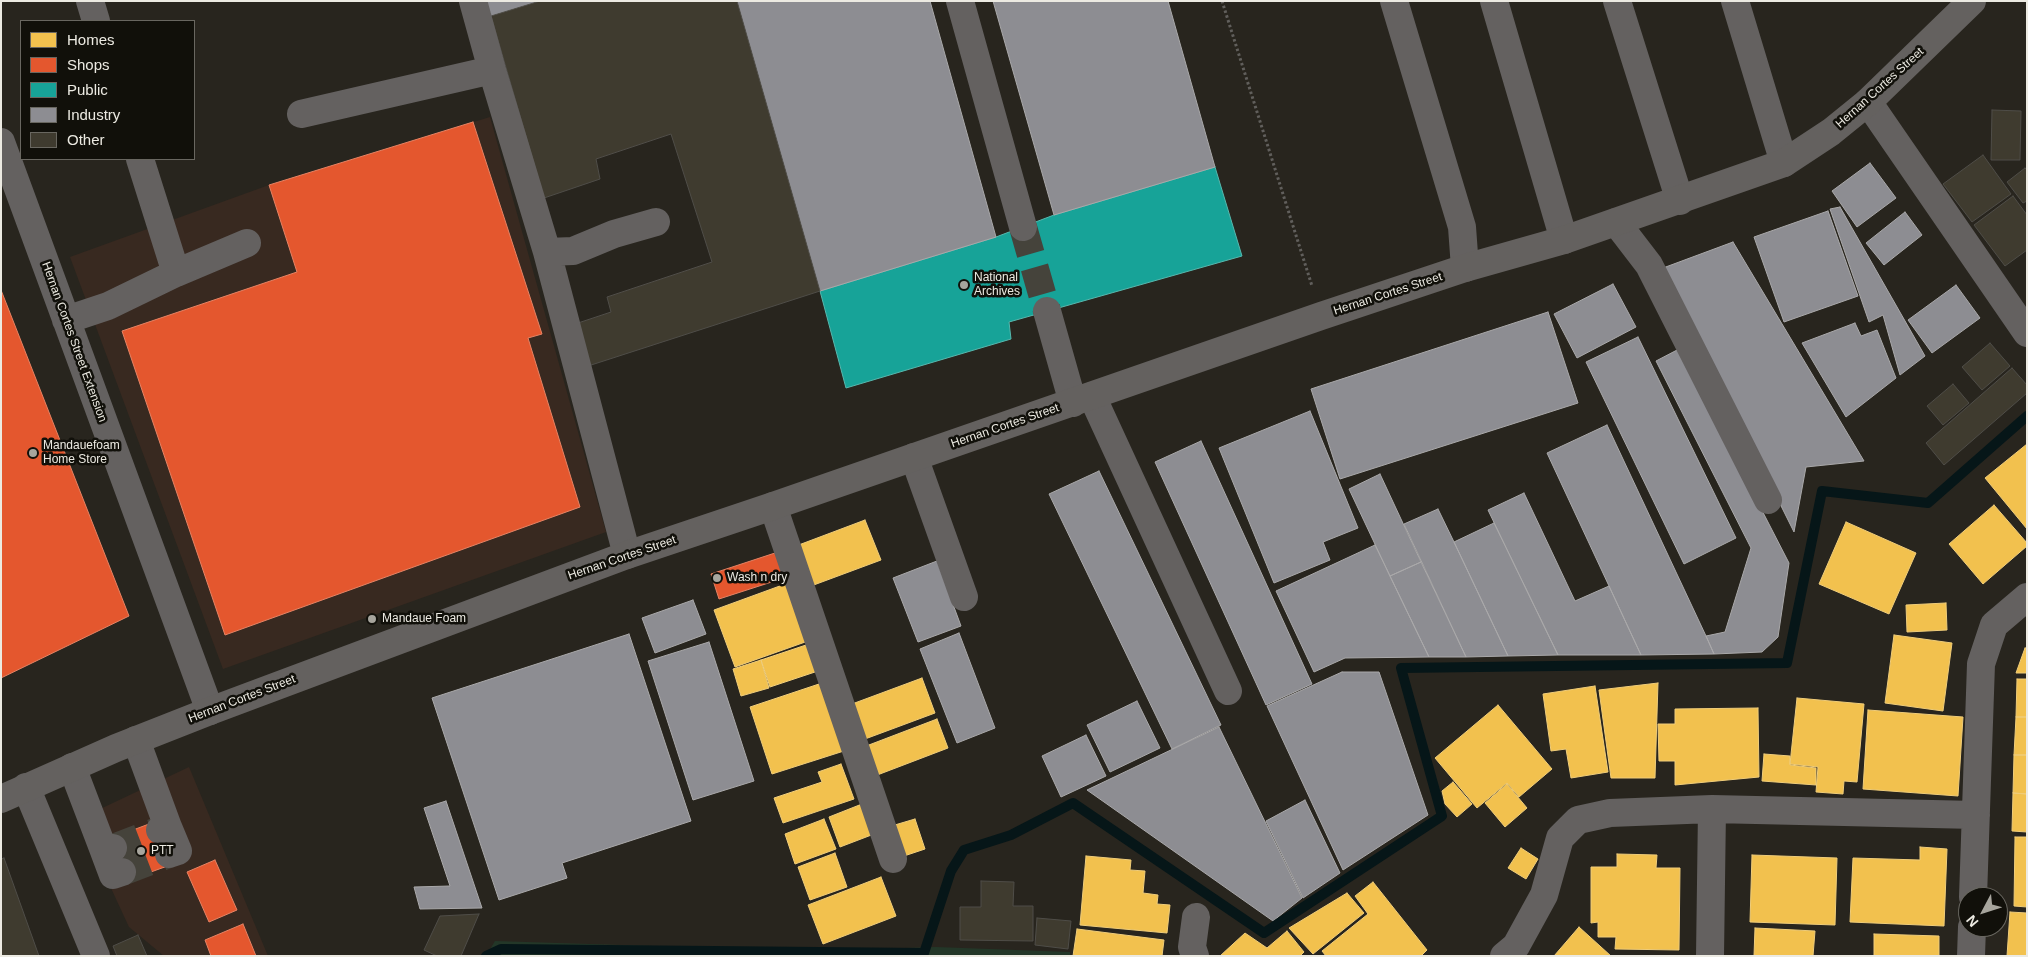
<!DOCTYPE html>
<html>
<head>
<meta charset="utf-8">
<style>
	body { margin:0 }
	#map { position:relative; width:2028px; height:957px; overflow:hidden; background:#28251e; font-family:Helvetica,sans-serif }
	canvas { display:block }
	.frame { position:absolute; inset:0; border:2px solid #eceae2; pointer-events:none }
	.legend { position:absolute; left:20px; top:20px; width:175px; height:140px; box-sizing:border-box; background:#11100a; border:1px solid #696760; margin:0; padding:6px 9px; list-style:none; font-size:15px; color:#eceae2 }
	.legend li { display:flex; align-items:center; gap:10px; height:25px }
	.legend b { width:25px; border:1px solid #696760 }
	.north { position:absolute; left:1958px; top:887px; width:50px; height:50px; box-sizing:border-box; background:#11100a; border:1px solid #696760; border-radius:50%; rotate:230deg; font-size:14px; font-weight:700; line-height:20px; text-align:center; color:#eceae2 }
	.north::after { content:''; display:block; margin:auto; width:18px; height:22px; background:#a7a59d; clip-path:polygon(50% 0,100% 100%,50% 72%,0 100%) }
</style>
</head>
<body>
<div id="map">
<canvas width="2028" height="957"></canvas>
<div class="frame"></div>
<ul class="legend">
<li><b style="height:14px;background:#f2c14e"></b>Homes</li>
<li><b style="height:14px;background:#e4572e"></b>Shops</li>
<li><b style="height:14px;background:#17a398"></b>Public</li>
<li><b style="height:14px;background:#8d8d92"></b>Industry</li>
<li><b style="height:14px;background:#3f3b2f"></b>Other</li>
</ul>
<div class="north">N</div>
</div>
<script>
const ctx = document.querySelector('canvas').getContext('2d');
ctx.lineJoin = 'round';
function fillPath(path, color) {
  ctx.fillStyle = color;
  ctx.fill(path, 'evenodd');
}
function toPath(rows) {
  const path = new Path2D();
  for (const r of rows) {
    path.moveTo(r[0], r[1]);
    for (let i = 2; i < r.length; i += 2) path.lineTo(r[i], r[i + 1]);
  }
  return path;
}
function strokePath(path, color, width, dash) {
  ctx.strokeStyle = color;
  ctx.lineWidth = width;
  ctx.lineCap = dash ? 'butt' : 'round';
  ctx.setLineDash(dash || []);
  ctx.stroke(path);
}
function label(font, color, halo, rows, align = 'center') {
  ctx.font = font + ' Helvetica,sans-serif';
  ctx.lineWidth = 5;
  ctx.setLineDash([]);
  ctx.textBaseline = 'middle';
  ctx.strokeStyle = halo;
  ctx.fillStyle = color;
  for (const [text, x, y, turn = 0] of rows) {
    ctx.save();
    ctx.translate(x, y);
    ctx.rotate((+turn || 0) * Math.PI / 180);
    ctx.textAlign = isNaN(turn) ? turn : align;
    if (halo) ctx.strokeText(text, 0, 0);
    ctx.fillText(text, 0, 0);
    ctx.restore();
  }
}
const commercial = toPath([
	[490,117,606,532,223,669,70,257,269,185],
	[189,767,268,956,164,956,129,927,79,819]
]);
const green = toPath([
	[495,941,810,951,936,947,1070,952,1070,956,486,956]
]);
const homes = toPath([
	[2027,444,2027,529,1985,478,2027,444],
	[1994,505,2027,543,2027,546,1983,584,1949,544,1994,505],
	[865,520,881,560,811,586,796,546,865,520],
	[1846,522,1916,553,1889,614,1819,584,1846,522],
	[788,583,808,641,735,667,714,610,788,583],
	[1946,603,1947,630,1907,632,1906,605,1946,603],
	[1894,635,1952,643,1943,711,1885,703,1894,635],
	[809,644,818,671,770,687,761,660,809,644],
	[2025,648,2027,648,2027,673,2016,673,2025,648],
	[761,660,769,688,741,696,733,669,761,660],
	[922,678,935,713,865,739,852,704,922,678],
	[2017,679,2027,679,2027,717,2016,717,2017,679],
	[825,682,847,750,772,774,750,707,825,682],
	[1658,683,1655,778,1611,778,1599,690,1658,683],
	[1595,686,1608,772,1571,778,1566,749,1551,751,1543,694,1595,686],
	[1797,698,1864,704,1857,782,1844,781,1843,794,1816,792,1818,767,1790,764,1797,698],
	[1498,705,1552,769,1519,797,1507,783,1477,808,1435,758,1498,705],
	[1758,708,1759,777,1675,785,1675,761,1659,761,1658,724,1675,724,1675,709,1758,708],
	[1868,710,1963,717,1958,796,1863,789,1868,710],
	[2016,717,2027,717,2027,755,2014,755,2016,717],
	[937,719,948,748,872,777,861,748,937,719],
	[1764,754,1790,756,1790,765,1816,768,1816,785,1762,781,1764,754],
	[2014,755,2027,755,2027,794,2013,793,2014,755],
	[841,764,854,799,783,823,774,798,822,782,818,772,841,764],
	[1453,782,1472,804,1457,817,1445,804,1442,791,1453,782],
	[1507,784,1527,808,1505,827,1485,803,1507,784],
	[2013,793,2027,794,2027,832,2012,831,2013,793],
	[862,804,874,834,840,847,829,817,862,804],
	[824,819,836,849,795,864,785,834,824,819],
	[915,819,925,849,898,858,888,827,915,819],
	[2015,837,2027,837,2027,907,2014,906,2015,837],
	[1920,847,1947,849,1944,926,1850,922,1853,858,1920,860,1920,847],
	[1521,848,1538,859,1526,879,1508,868,1521,848],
	[835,853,847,887,810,900,798,867,835,853],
	[1617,854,1657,855,1656,868,1680,868,1679,950,1615,949,1616,937,1598,937,1598,922,1591,923,1591,867,1617,867,1617,854],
	[1752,855,1837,858,1835,925,1750,922,1752,855],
	[1086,856,1131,860,1130,870,1145,871,1143,893,1158,895,1157,904,1170,905,1167,933,1080,925,1086,856],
	[881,877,896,916,823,944,808,905,881,877],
	[1373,882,1427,950,1421,956,1326,956,1322,951,1368,914,1355,896,1373,882],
	[1347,893,1364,913,1313,954,1289,928,1347,893],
	[2010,912,2027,913,2027,956,2007,956,2010,912],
	[1579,927,1611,956,1554,956,1579,927],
	[1755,928,1815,931,1813,956,1754,956,1755,928],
	[1077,929,1164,940,1162,956,1073,956,1077,929],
	[1287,931,1304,952,1300,956,1220,956,1245,933,1267,948,1287,931],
	[1874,934,1939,936,1939,956,1874,956,1874,934]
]);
const shops = toPath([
	[473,122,542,334,528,338,580,507,225,635,122,331,297,272,269,185,473,122],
	[1,290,129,616,1,678,1,290],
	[778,552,787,577,719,599,711,574,778,552],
	[157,821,173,864,126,881,109,839,157,821],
	[215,860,237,910,209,922,187,872,215,860],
	[243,924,256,956,211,956,205,940,243,924]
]);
const public = toPath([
	[1215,167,1242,256,1009,322,1011,339,846,388,820,291,996,237,1054,215,1215,167]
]);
const industry = toPath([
	[486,1,540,1,491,16,486,1],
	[737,1,930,1,996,237,820,291,737,1],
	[993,1,1168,1,1215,167,1054,215,993,1],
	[1870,163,1896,198,1857,227,1832,191,1870,163],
	[1840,207,1925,356,1900,375,1883,315,1869,322,1830,209,1840,207],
	[1828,211,1858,296,1784,322,1754,237,1828,211],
	[1905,212,1922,235,1884,265,1866,243,1905,212],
	[1733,242,1864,461,1806,467,1794,532,1663,268,1733,242],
	[1613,284,1636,327,1577,358,1554,314,1613,284],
	[1956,285,1980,318,1932,353,1908,320,1956,285],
	[1548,312,1578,403,1340,479,1311,389,1548,312],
	[1855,323,1861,336,1877,330,1896,378,1846,417,1802,343,1855,323],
	[1638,337,1736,538,1684,564,1586,362,1638,337],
	[1679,349,1789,563,1778,637,1762,652,1714,654,1706,636,1725,632,1751,548,1656,361,1679,349],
	[1310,411,1358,528,1323,542,1330,560,1274,583,1219,448,1310,411],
	[1607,425,1706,636,1714,654,1641,655,1609,586,1547,453,1607,425],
	[1201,441,1312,684,1266,705,1155,462,1201,441],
	[1099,471,1221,725,1172,749,1049,494,1099,471],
	[1380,474,1421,562,1390,576,1349,489,1380,474],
	[1524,493,1575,601,1609,586,1641,655,1558,655,1488,510,1524,493],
	[1438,509,1454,542,1508,656,1466,657,1404,524,1438,509],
	[1494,523,1558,655,1508,656,1454,542,1494,523],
	[1375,545,1429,657,1345,658,1314,672,1276,591,1375,545],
	[937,561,961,626,918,642,893,578,937,561],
	[1421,562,1466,657,1429,657,1390,576,1421,562],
	[693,600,706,634,655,653,642,618,693,600],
	[959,633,995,728,957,743,920,649,959,633],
	[629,634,691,821,562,863,567,878,499,900,432,698,629,634],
	[709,642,754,781,693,800,648,661,709,642],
	[1342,672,1379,672,1428,815,1343,870,1267,706,1342,672],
	[1137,701,1160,748,1110,772,1087,725,1137,701],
	[1219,727,1302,898,1273,921,1087,790,1219,727],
	[1086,735,1106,776,1061,797,1042,756,1086,735],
	[1305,800,1340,873,1303,898,1266,821,1305,800],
	[446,801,482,908,420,909,414,887,450,886,424,808,446,801]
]);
const stream = toPath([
	[486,956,501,949,924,953,951,871,964,850,1011,835,1073,803,1264,933,1442,816,1401,668,1787,663,1822,491,1928,503,2027,416]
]);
const building = toPath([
	[540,1,737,1,820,291,585,367,575,324,611,312,607,297,712,262,671,134,596,159,600,179,544,198,491,16,540,1],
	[1992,110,2021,111,2020,160,1991,160,1992,110],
	[1983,155,2011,194,1972,222,1943,184,1983,155],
	[2025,168,2027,170,2027,201,2023,203,2007,182,2025,168],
	[2013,196,2027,215,2027,250,2005,266,1974,225,2013,196],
	[1990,343,2010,366,1982,390,1962,367,1990,343],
	[2012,368,2027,385,2027,393,1944,465,1926,443,2012,368],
	[1953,384,1969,403,1943,425,1927,406,1953,384],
	[4,858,39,956,1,956,1,859,4,858],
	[981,881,1014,882,1013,906,1033,906,1033,941,960,940,960,907,981,907,981,881],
	[479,914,461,956,437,956,424,950,440,916,479,914],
	[1037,918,1071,921,1068,949,1035,945,1037,918],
	[138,935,147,956,117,956,113,946,138,935]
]);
const minorTunnel = toPath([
	[1023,227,1047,311],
	[113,848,160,830],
	[122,872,169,854]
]);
const path = toPath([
	[1222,1,1312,286]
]);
const minor = toPath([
	[90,1,96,21],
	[473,1,492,70,547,252,627,555],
	[960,1,1023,227],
	[1394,1,1462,227,1465,268],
	[1494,1,1564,240],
	[1617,1,1680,201],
	[1735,1,1784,163],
	[1868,102,2027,333],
	[301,114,492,70],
	[1,142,210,711],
	[140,159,176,273],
	[1616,222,1649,265,1768,500],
	[547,252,573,251,614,234,656,222],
	[1047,311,1073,403],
	[66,320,108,306,176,273,247,243],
	[1092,396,1228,691],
	[914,457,964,597],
	[773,506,893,859],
	[136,740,168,827,160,830],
	[72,767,104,851,113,848],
	[26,787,96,956],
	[168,827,178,851,169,854],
	[104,851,113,875,122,872],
	[1973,897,1981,664,1994,625,2027,597],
	[1195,956,1192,947,1196,917],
	[1504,956,1516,946,1544,895,1560,838,1578,820,1610,813,1712,809,1976,815],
	[1710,956,1712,809],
	[1971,956,1972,927]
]);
const major = toPath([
	[1,799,116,748,210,711,627,555,773,506,1321,316,1465,268,1564,240,1784,163,1831,132,1868,102,1972,1]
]);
const markers = [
	[964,285,5,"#a7a59d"],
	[33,453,5,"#a7a59d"],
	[717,578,5,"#a7a59d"],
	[372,619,5,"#a7a59d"],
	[141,851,5,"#a7a59d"]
];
const streetNames = [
	["Hernan Cortes Street",1880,88,-42],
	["Hernan Cortes Street",1388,294,-18],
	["Hernan Cortes Street Extension",74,342,70],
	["Hernan Cortes Street",1005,426,-19],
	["Hernan Cortes Street",622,558,-19],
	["Hernan Cortes Street",242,699,-21]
];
const poiNames = [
	["National",974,278],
	["Archives",974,292],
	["Mandauefoam",43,446],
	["Home Store",43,460],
	["Wash n dry",727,578],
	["Mandaue Foam",382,619],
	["PTT",151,851]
];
fillPath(commercial, '#382920');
fillPath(green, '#233728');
fillPath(homes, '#f2c14e');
strokePath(homes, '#f0cd7a', 1);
fillPath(shops, '#e4572e');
strokePath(shops, '#e68364', 1);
fillPath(public, '#17a398');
strokePath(public, '#57b8ae', 1);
fillPath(industry, '#8d8d92');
strokePath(industry, '#aaa9aa', 1);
strokePath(stream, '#061618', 10);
fillPath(building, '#3f3b2f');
strokePath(building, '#4f4d48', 1);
strokePath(minorTunnel, '#45433b', 28, [28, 14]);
strokePath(path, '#615f5c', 3, [2.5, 2.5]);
strokePath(minor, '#646160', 28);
strokePath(major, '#64615f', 28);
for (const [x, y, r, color] of markers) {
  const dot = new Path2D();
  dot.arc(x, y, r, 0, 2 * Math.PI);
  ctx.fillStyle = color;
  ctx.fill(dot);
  strokePath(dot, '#11100a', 2);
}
label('12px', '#eceae2', '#11100a', streetNames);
label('12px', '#eceae2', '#11100a', poiNames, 'left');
</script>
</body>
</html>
